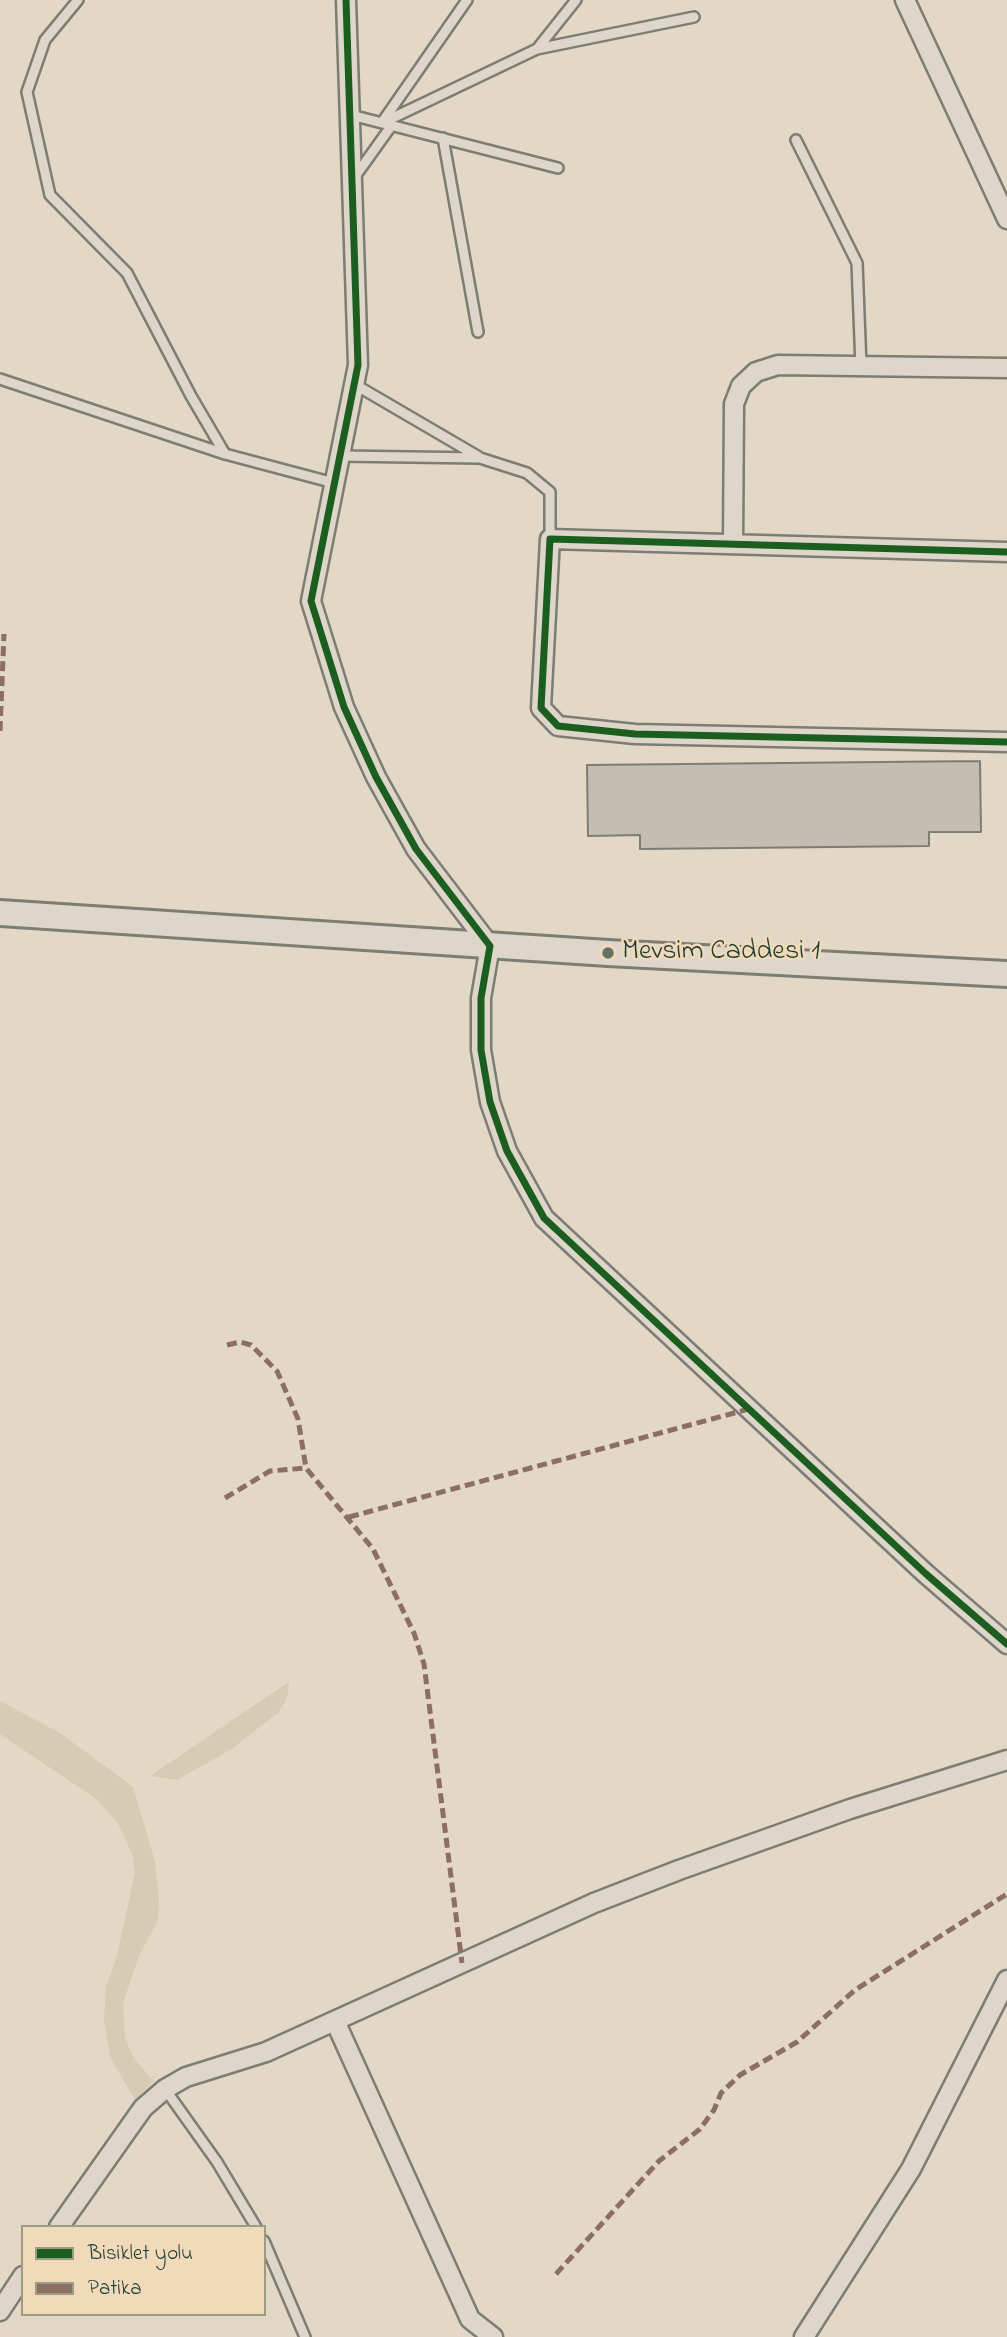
<!DOCTYPE html>
<html>
<head>
<meta charset="utf-8">
<style>
	body { margin:0 }
	#map { position:relative; width:1007px; height:2337px; overflow:hidden; background:#e3d7c6; font-family:"Indie Flower",sans-serif }
	canvas { display:block }
	.legend { position:absolute; left:21px; top:2225px; width:245px; height:91px; box-sizing:border-box; background:#f0dab9; border:2px solid #9c9b84; margin:0; padding:9px 12px; list-style:none; font-size:21px; color:#1f3d34 }
	.legend li { display:flex; align-items:center; gap:14px; height:35px }
	.legend b { width:35px; border:2px solid #9c9b84 }
</style>
</head>
<body>
<div id="map">
<canvas width="1007" height="2337"></canvas>
<ul class="legend">
<li><b style="height:9px;background:#1b5e20"></b>Bisiklet yolu</li>
<li><b style="height:9px;background:#8d6e63"></b>Patika</li>
</ul>
</div>
<script>
const ctx = document.querySelector('canvas').getContext('2d');
ctx.lineJoin = 'round';
function fillPath(path, color) {
  ctx.fillStyle = color;
  ctx.fill(path, 'evenodd');
}
function toPath(rows) {
  const path = new Path2D();
  for (const r of rows) {
    path.moveTo(r[0], r[1]);
    for (let i = 2; i < r.length; i += 2) path.lineTo(r[i], r[i + 1]);
  }
  return path;
}
function strokePath(path, color, width, dash) {
  ctx.strokeStyle = color;
  ctx.lineWidth = width;
  ctx.lineCap = dash ? 'butt' : 'round';
  ctx.setLineDash(dash || []);
  ctx.stroke(path);
}
function label(font, color, halo, rows, align = 'center') {
  ctx.font = font + ' "Indie Flower",sans-serif';
  ctx.lineWidth = 5;
  ctx.setLineDash([]);
  ctx.textBaseline = 'middle';
  ctx.strokeStyle = halo;
  ctx.fillStyle = color;
  for (const [text, x, y, turn = 0] of rows) {
    ctx.save();
    ctx.translate(x, y);
    ctx.rotate((+turn || 0) * Math.PI / 180);
    ctx.textAlign = isNaN(turn) ? turn : align;
    if (halo) ctx.strokeText(text, 0, 0);
    ctx.fillText(text, 0, 0);
    ctx.restore();
  }
}
const green = toPath([
	[289,1682,287,1698,279,1712,230,1750,177,1780,150,1776],
	[0,1701,60,1733,133,1787,155,1862,159,1899,158,1920,139,1956,123,2003,125,2039,135,2060,154,2081,135,2100,110,2057,104,2020,106,1987,117,1956,135,1872,132,1854,118,1823,95,1798,0,1734]
]);
const building = toPath([
	[980,761,981,832,929,832,929,846,640,849,640,835,588,836,587,765,980,761]
]);
const lane = toPath([
	[78,0,45,40,27,92,50,195,127,273,191,396,225,454,334,483],
	[537,49,576,0],
	[351,115,558,168],
	[383,121,467,0],
	[382,123,537,49,694,17],
	[443,138,478,332],
	[796,140,857,263,861,366],
	[354,178,392,125],
	[0,379,225,454],
	[354,384,479,457],
	[340,456,480,458,527,473,550,492,550,539],
	[165,2089,217,2162,256,2227],
	[264,2241,305,2337]
]);
const street = toPath([
	[346,0,358,365,311,601,344,707,376,777,416,849,490,946,481,998,481,1050,490,1102,507,1151,544,1218,926,1574,1007,1644],
	[905,0,1007,219],
	[733,544,734,404,741,386,756,372,778,365,1007,368],
	[1007,552,550,539,541,708,558,726,635,734,1007,742],
	[335,2021,470,2319,493,2337],
	[59,2227,143,2108,165,2089,186,2077,266,2052,594,1903,679,1870,850,1809,1007,1760],
	[0,2311,23,2276],
	[804,2337,911,2169,1007,1980]
]);
const secondary = toPath([
	[0,913,608,953,1007,974]
]);
const quiet = toPath([
	[0,731,4,634],
	[227,1345,240,1342,251,1345,277,1371,298,1419,306,1468,373,1549,414,1633,424,1664,462,1963],
	[225,1498,270,1471,306,1468],
	[349,1517,749,1409],
	[556,2274,659,2161,700,2129,714,2110,721,2093,740,2075,797,2042,855,1990,1007,1894]
]);
const cycleway = toPath([
	[346,0,358,365,311,601,344,707,376,777,416,849,490,946,481,998,481,1050,490,1102,507,1151,544,1218,926,1574,1007,1644],
	[1007,552,550,539,541,708,558,726,635,734,1007,742]
]);
const markers = [
	[608,953,7,"#647367"]
];
const poiNames = [
	["Mevsim Caddesi 1",622,953]
];
fillPath(green, '#d7cbb3');
fillPath(building, '#c4bdb1');
strokePath(building, '#7d7d74', 2);
strokePath(lane, '#7d7d74', 14);
strokePath(street, '#7d7d74', 23);
strokePath(secondary, '#7d7d74', 30);
strokePath(lane, '#dfd6ca', 9);
strokePath(street, '#dfd6ca', 18);
strokePath(secondary, '#dfd6ca', 24);
strokePath(quiet, '#8d6e63', 5, [10, 5]);
strokePath(cycleway, '#1b5e20', 7);
for (const [x, y, r, color] of markers) {
  const dot = new Path2D();
  dot.arc(x, y, r, 0, 2 * Math.PI);
  ctx.fillStyle = color;
  ctx.fill(dot);
  strokePath(dot, '#f0dab9', 2.5);
}
label('28px', '#1f3d34', '#f0dab9', poiNames, 'left');
</script>
</body>
</html>
